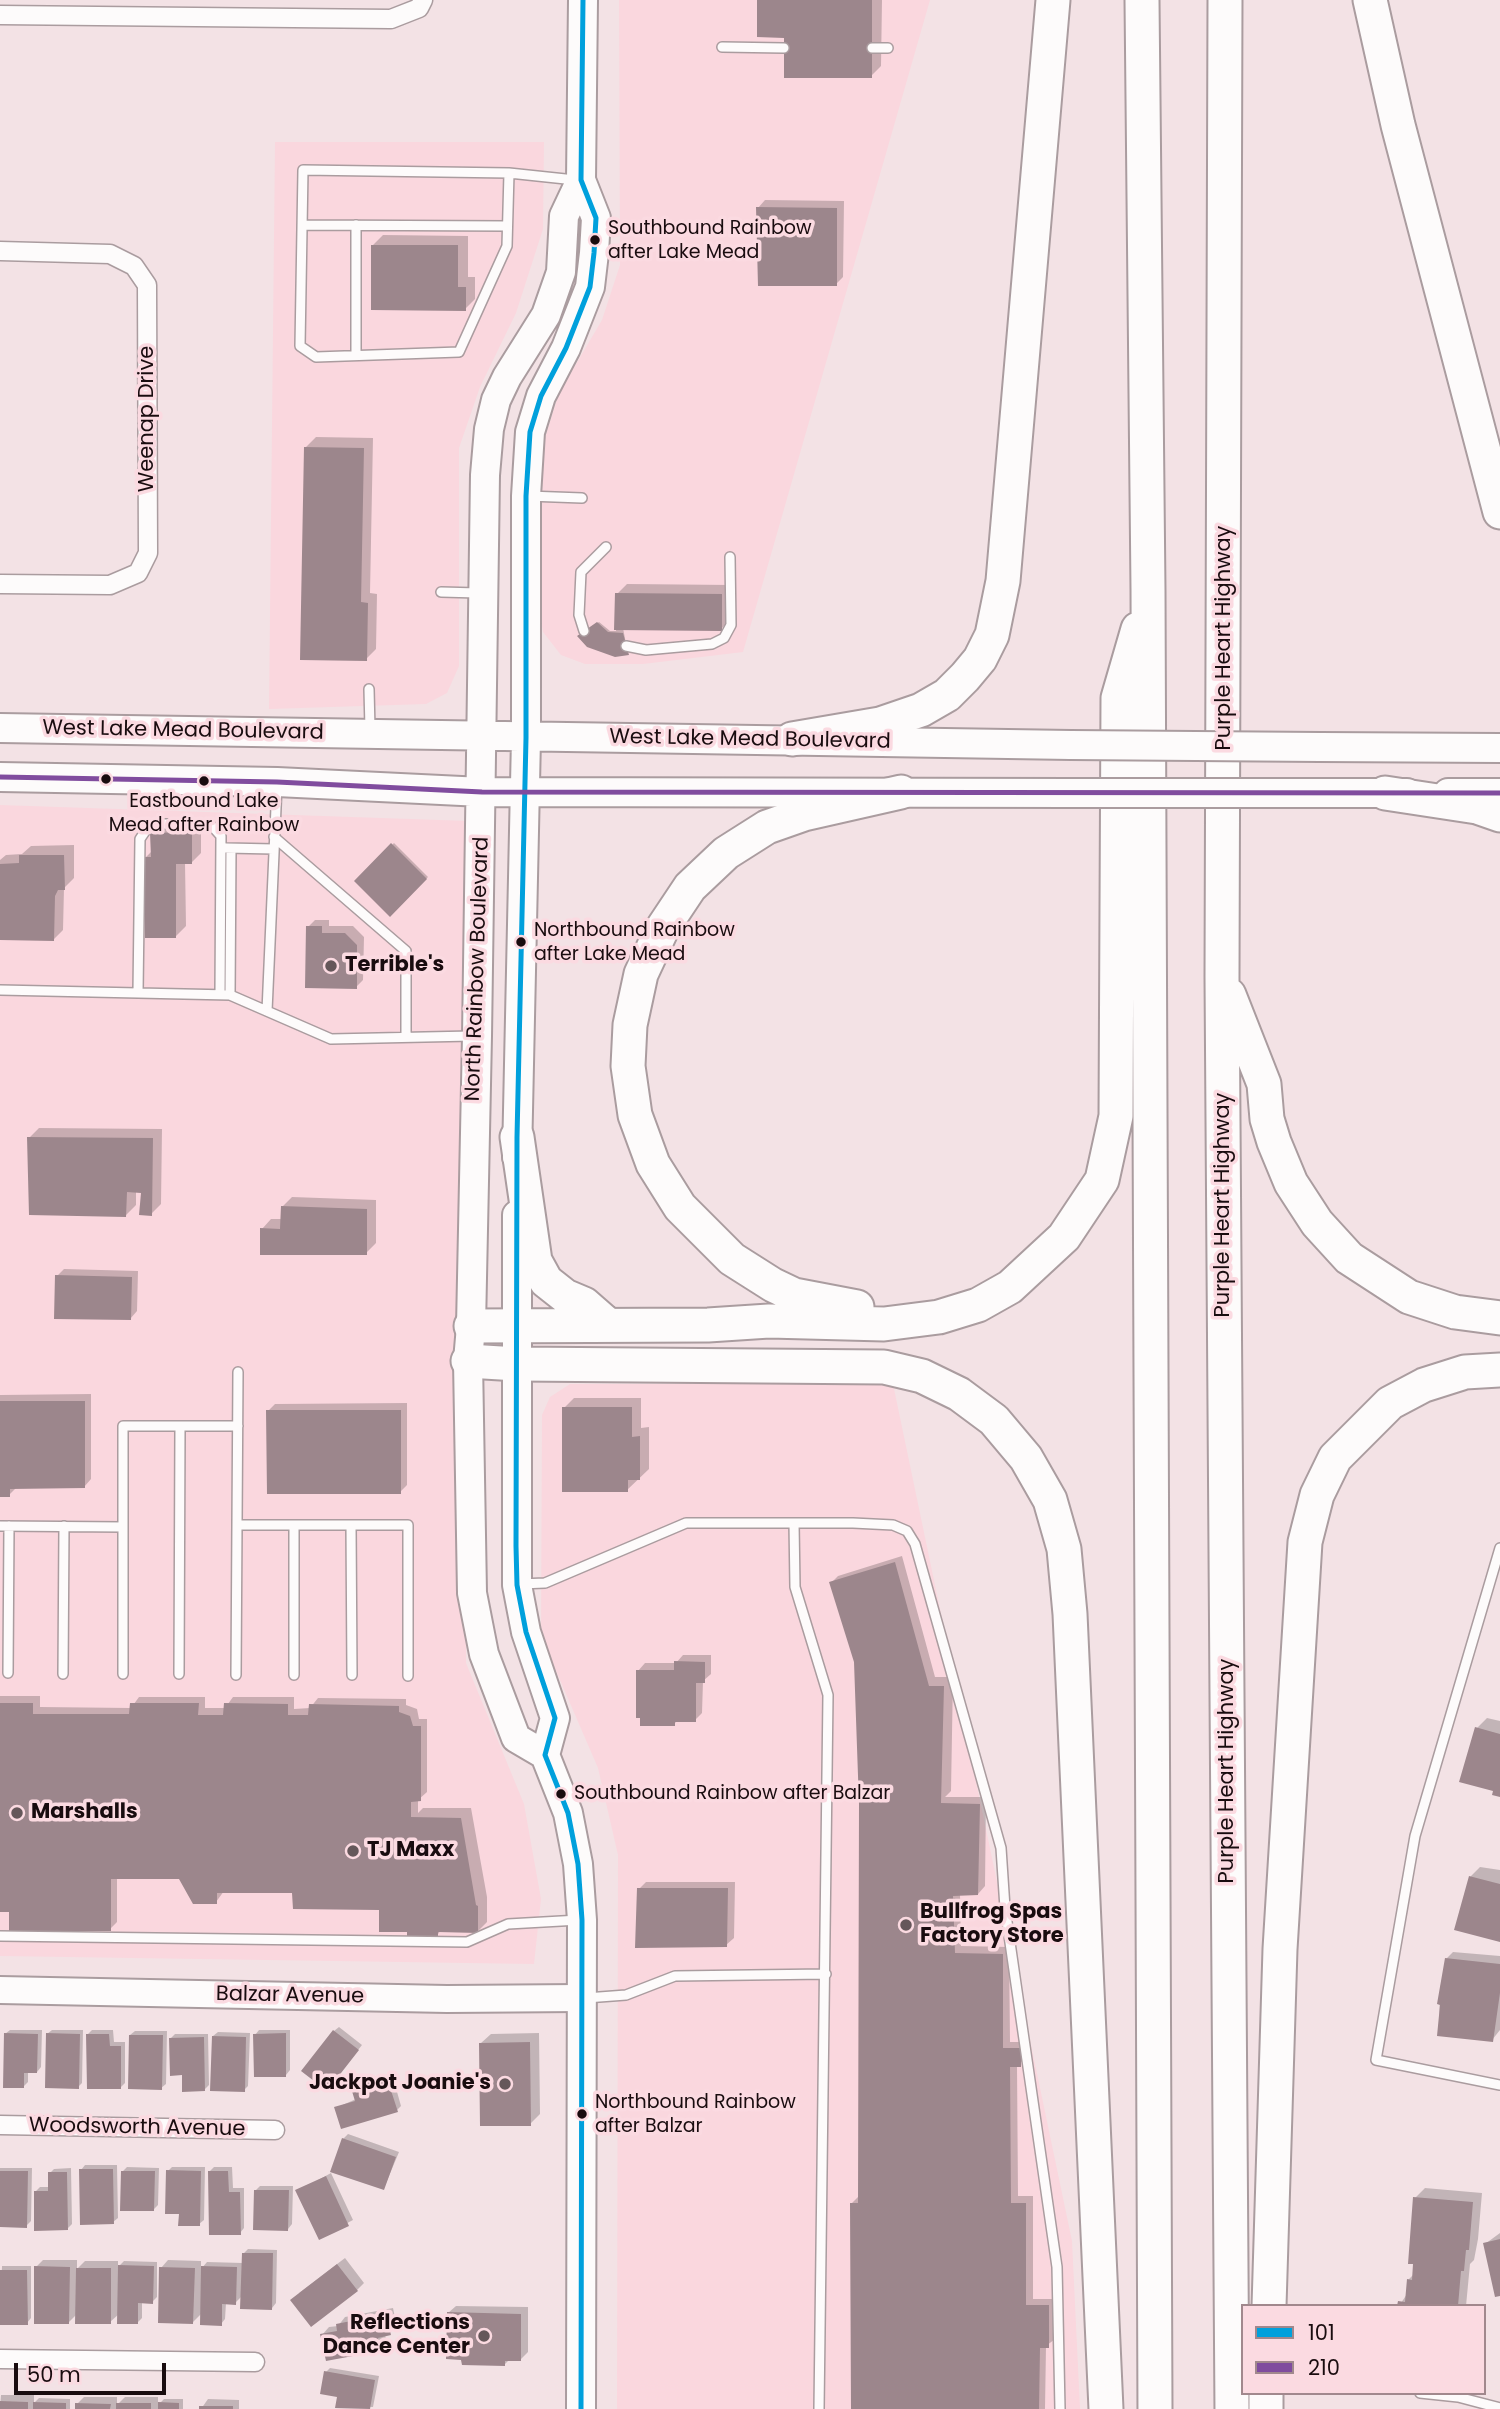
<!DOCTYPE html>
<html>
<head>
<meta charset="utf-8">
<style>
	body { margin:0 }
	#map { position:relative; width:1500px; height:2409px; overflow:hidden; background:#f3e2e5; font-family:Poppins,sans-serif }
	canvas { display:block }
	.legend { position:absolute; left:1241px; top:2304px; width:245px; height:91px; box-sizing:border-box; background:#fbdae1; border:2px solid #a1888d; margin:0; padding:9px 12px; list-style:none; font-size:21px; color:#190c0f }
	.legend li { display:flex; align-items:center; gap:14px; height:35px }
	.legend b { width:35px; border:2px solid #a1888d }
	.scale { position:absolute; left:14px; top:2363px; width:152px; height:32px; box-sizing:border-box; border:4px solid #190c0f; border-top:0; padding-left:9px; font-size:21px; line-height:24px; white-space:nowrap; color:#190c0f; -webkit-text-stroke:5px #fbdae1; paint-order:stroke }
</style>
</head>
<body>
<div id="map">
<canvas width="1500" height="2409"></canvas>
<ul class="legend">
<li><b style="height:9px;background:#00a0dc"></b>101</li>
<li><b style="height:9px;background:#804c9e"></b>210</li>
</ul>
<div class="scale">50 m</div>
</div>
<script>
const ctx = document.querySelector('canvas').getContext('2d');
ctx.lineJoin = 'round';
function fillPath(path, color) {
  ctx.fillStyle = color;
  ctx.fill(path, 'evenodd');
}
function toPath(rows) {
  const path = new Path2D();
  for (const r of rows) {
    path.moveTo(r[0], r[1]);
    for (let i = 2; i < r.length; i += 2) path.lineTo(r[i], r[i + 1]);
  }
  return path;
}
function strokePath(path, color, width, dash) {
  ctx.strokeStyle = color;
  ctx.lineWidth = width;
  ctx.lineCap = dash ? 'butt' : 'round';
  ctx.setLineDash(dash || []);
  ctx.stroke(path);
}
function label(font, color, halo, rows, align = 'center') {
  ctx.font = font + ' Poppins,sans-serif';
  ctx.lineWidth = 7;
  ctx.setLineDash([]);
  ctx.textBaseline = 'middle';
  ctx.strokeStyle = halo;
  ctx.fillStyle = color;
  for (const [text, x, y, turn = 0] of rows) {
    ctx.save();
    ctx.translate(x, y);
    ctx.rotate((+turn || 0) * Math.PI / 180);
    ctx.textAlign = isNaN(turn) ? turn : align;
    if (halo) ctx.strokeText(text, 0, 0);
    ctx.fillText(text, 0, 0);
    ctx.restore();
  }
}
const built = toPath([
	[619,0,930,0,743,652,643,664,585,664,561,655,543,632,540,615,543,444,559,393,602,320,620,265],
	[275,142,544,142,543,229,516,313,480,387,459,448,459,666,447,693,426,704,269,709],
	[0,805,469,821,466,1663,524,1804,541,1899,534,1964,0,1956],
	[570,1384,893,1384,1072,2241,1080,2409,617,2409,618,1855,598,1768,541,1636,542,1415,550,1397]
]);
const shadow = toPath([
	[759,0,882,0,881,66,871,76,785,36],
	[765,200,844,201,843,277,836,284,758,208],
	[383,235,468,236,468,277,475,277,475,299,465,309,373,245],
	[316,437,373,438,370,593,377,594,376,649,366,659,306,447],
	[627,584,732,585,731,619,721,629,623,628,628,654,580,636,599,622,610,631,616,631,617,594],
	[201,823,201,853,191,863,185,863,186,926,176,936,146,857,152,851,152,833,162,824],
	[394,843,428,877,390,914,356,881],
	[74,845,74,878,64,888,63,930,53,940,0,939,0,860,6,855,22,854,31,846],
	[315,920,329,920,329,926,353,926,364,937,363,980,356,987,308,927],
	[39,1128,162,1129,161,1204,151,1214,143,1191,136,1191,136,1205,126,1215,29,1138],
	[292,1197,376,1200,376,1243,366,1253,262,1229,271,1219,282,1219,282,1207],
	[64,1269,138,1271,137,1311,130,1319,57,1276],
	[91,1394,91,1479,84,1487,17,1487,9,1495,0,1495,0,1395],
	[574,1398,641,1398,641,1428,649,1427,649,1469,627,1490,564,1408],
	[407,1403,407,1485,400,1492,268,1411,275,1404],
	[902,1556,935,1677,953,1677,951,1791,945,1797,986,1797,985,1886,978,1894,960,1894,961,1946,1009,1947,1010,2042,1027,2042,1027,2058,1017,2065,1018,2196,1033,2196,1033,2299,1055,2299,1055,2339,1046,2346,1045,2409,853,2409,852,2203,860,2195,861,1804,855,1662,831,1583,838,1576],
	[683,1655,711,1655,711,1674,703,1681,702,1713,695,1720,678,1720,674,1724,638,1671,645,1663,676,1663],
	[0,1696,40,1696,40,1707,131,1708,139,1697,205,1697,205,1708,225,1708,233,1697,294,1697,294,1709,310,1708,318,1698,406,1699,406,1705,417,1709,419,1719,427,1719,427,1792,418,1800,418,1813,423,1808,471,1808,487,1897,487,1922,477,1932,441,1930,438,1934,409,1930,381,1908,294,1891,224,1891,216,1902,180,1878,117,1877,117,1922,110,1929,0,1910],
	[1487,1718,1500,1721,1500,1795,1477,1728],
	[1480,1867,1500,1870,1500,1940,1470,1877],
	[646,1882,735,1882,734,1938,726,1945,639,1889],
	[1453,1952,1500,1956,1500,2030,1492,2040,1439,2034,1440,1989,1446,1959],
	[339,2027,362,2045,331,2084,334,2031],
	[10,2030,42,2030,41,2067,37,2072,28,2071,28,2082,23,2087,5,2034],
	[52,2030,83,2030,82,2083,78,2087,47,2034],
	[92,2030,113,2030,114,2042,125,2042,125,2083,121,2087,87,2035],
	[259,2030,290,2030,290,2070,286,2075,255,2035],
	[135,2031,167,2031,166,2084,161,2088,130,2035],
	[218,2032,250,2033,248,2086,244,2090,213,2036],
	[539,2033,540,2114,530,2124,481,2043,491,2034],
	[175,2034,208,2034,209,2085,204,2090,183,2074,171,2038],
	[392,2074,401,2106,397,2110,336,2108,356,2099,353,2089,358,2084],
	[348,2134,399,2152,384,2188,343,2139],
	[85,2165,117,2165,118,2218,113,2222,81,2170],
	[127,2167,159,2168,158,2205,153,2210,122,2172],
	[172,2167,205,2167,204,2220,199,2224,180,2213,168,2171],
	[214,2167,232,2167,233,2188,244,2188,244,2228,240,2233,210,2171],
	[0,2168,32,2168,31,2221,26,2226,0,2225],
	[71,2168,72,2224,67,2229,35,2192,40,2187,50,2187,50,2173,54,2169],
	[331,2173,353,2220,319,2238,298,2191],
	[260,2186,293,2186,292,2224,288,2229,256,2190],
	[1425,2188,1482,2193,1478,2239,1474,2260,1470,2264,1466,2306,1399,2306,1407,2294,1408,2280,1414,2274,1415,2198],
	[1500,2233,1500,2295,1485,2244],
	[248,2249,277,2250,276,2303,272,2308,242,2296,235,2303,226,2303,225,2319,221,2324,202,2313,193,2322,161,2268,168,2260,201,2261,201,2269,207,2262,243,2263,243,2254],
	[345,2258,364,2283,357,2290,299,2293],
	[43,2260,77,2260,77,2269,85,2261,118,2261,118,2267,124,2261,157,2262,157,2297,152,2302,142,2302,142,2318,137,2323,119,2314,110,2322,77,2314,69,2322,36,2267],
	[2,2266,31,2266,31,2318,27,2323,0,2324],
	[456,2306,528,2307,528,2352,521,2359,510,2359,504,2365,463,2358,448,2313],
	[393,2308,397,2327,385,2335,387,2342,380,2349,322,2335,329,2327,338,2326,345,2317],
	[330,2368,379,2376,373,2407,337,2406,339,2395,326,2372],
	[1,2395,34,2395,34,2403,39,2398,70,2399,70,2409,0,2409],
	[84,2397,117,2397,117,2405,125,2397,158,2397,158,2405,164,2399,183,2399,183,2409,77,2409,77,2404],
	[208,2399,239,2400,239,2409,201,2409]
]);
const building = toPath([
	[757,0,872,0,872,78,784,78,784,38,757,37],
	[756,207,837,208,837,286,758,286],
	[371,245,458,245,458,287,466,287,466,311,371,310],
	[304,447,364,448,361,602,368,603,367,661,300,660],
	[615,593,722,594,722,631,614,630],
	[597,622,608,632,623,633,629,655,615,657,587,647,577,636],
	[192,832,192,864,176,864,176,938,145,938,144,857,151,857,150,833],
	[391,843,427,879,390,917,354,881],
	[19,855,64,855,65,890,58,890,55,896,54,941,0,940,0,864,19,863],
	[306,926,322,926,322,933,345,933,357,945,357,989,305,988],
	[27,1137,153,1138,152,1216,139,1215,141,1193,127,1192,126,1217,29,1215],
	[281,1206,367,1209,367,1255,260,1255,260,1228,280,1229],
	[55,1275,132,1277,131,1320,54,1319],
	[0,1401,85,1401,85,1488,10,1489,10,1497,0,1497],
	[562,1407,632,1407,632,1437,640,1436,640,1480,628,1480,628,1492,562,1492],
	[266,1410,401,1410,401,1494,267,1494],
	[895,1562,929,1686,944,1686,941,1803,980,1804,978,1895,953,1896,955,1953,1003,1954,1003,2048,1021,2048,1021,2067,1010,2067,1011,2203,1026,2203,1026,2305,1049,2305,1049,2348,1040,2348,1039,2409,851,2409,850,2203,858,2203,859,1804,854,1662,829,1582],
	[674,1661,705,1662,705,1683,696,1683,696,1722,675,1722,675,1726,640,1726,640,1718,636,1718,636,1670,674,1670],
	[0,1703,33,1703,33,1714,129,1714,130,1703,199,1703,198,1715,223,1715,224,1703,288,1704,288,1715,308,1715,309,1704,399,1706,399,1712,410,1716,413,1726,421,1726,421,1801,411,1802,411,1817,461,1818,476,1905,478,1906,478,1933,438,1932,438,1936,407,1936,407,1932,379,1932,379,1910,293,1909,292,1893,217,1893,217,1904,193,1904,179,1879,111,1879,111,1931,9,1931,9,1912,0,1912],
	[1475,1727,1500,1734,1500,1797,1492,1795,1493,1791,1459,1782],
	[1469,1876,1500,1884,1500,1942,1454,1930],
	[637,1888,728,1888,727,1947,635,1948],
	[1445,1958,1500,1964,1500,1993,1493,2042,1437,2036,1440,2005,1437,2004],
	[333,2030,359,2050,327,2091,301,2071],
	[4,2033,38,2034,37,2073,24,2073,24,2088,3,2088],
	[46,2033,80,2034,79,2089,45,2088],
	[286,2033,286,2077,254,2077,253,2034],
	[86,2034,109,2034,110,2046,121,2046,121,2089,87,2089],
	[129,2035,163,2035,162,2090,128,2089],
	[212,2036,246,2037,245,2092,210,2091],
	[204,2037,205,2091,182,2092,182,2075,170,2076,169,2038],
	[530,2042,531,2126,480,2126,479,2043],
	[387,2078,398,2112,341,2129,334,2107,355,2101,351,2088],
	[342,2138,396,2157,384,2190,330,2172],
	[79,2169,113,2169,114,2224,80,2225],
	[166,2170,201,2171,200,2226,178,2226,179,2214,165,2214],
	[0,2171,28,2171,27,2228,0,2227],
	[121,2171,155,2171,154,2211,120,2211],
	[208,2171,228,2171,229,2192,240,2192,241,2235,209,2235],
	[48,2172,67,2172,68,2230,34,2231,34,2191,48,2191],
	[326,2176,349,2226,319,2240,295,2190],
	[254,2190,289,2190,288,2231,253,2230],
	[1413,2197,1473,2202,1469,2250,1466,2250,1464,2271,1461,2271,1458,2306,1397,2306,1398,2301,1405,2302,1407,2279,1412,2280,1413,2264,1408,2264],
	[1500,2239,1500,2296,1495,2297,1483,2243],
	[242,2253,273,2253,272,2310,240,2309],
	[337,2264,358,2291,311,2327,290,2300],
	[118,2265,154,2266,153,2304,138,2303,138,2324,117,2324],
	[34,2266,70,2267,69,2324,34,2324],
	[201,2266,237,2267,236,2305,222,2304,222,2326,200,2325],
	[159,2267,195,2268,193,2324,158,2323],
	[76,2268,111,2268,111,2324,75,2324],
	[0,2270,27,2270,28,2325,0,2325],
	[447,2312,521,2314,521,2361,505,2361,505,2366,462,2365,461,2360,446,2359],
	[386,2314,391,2335,378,2338,380,2351,326,2361,320,2334,337,2331,336,2324],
	[324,2371,375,2380,370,2409,335,2408,337,2397,320,2394],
	[0,2401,28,2402,28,2409,0,2409],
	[33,2402,66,2403,66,2409,33,2409],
	[158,2402,179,2403,179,2409,158,2409],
	[75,2403,111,2404,110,2409,75,2409],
	[116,2403,151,2403,151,2409,116,2409],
	[199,2406,233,2406,233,2409,199,2409]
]);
const lane = toPath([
	[722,47,784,48],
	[872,48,888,48],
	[509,173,507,246,459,352,316,357,300,346,303,170,509,173,575,180],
	[302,225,507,226],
	[356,355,356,225],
	[528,496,582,498],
	[441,592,478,593],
	[584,631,579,615,581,572,606,547],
	[626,646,646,650,712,644,724,638,731,625,730,557],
	[369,689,370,729],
	[274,837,406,951,406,1036],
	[226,848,274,849],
	[0,990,230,995,331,1039,472,1036],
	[138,992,140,839,146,830,157,824,198,824,213,827,221,836,220,994],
	[230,995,231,849],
	[267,1011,277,785],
	[794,1523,795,1587,828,1695,819,2409],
	[237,1525,408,1525,408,1676],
	[294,1525,294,1675],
	[351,1525,352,1675],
	[0,1526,123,1527],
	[1500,1548,1415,1836,1376,2060,1500,2085],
	[520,1584,545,1583,686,1523,853,1523,893,1525,907,1531,915,1544,1001,1848,1005,1908,1057,2267,1060,2409],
	[8,1673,9,1526],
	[63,1674,64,1526],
	[123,1674,123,1426,180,1426],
	[179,1674,180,1426,238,1426],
	[236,1675,238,1372],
	[0,1936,467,1942,508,1924,579,1920],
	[586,1998,626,1995,675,1976,826,1974],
	[1420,2393,1458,2397,1500,2408]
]);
const street = toPath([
	[0,15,391,19,419,8,423,0],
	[0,251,110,254,134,266,147,285,148,553,138,573,110,585,0,584],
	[0,2125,275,2130],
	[0,2359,255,2362]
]);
const secondary = toPath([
	[0,1990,447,1999,580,1998]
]);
const primary = toPath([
	[0,728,1071,745],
	[1320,747,1500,748],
	[0,777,277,782,482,792,1072,793],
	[1319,793,1407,793],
	[1448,793,1500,793],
	[517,1157,526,738,526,496,530,432,541,396,566,348,590,287,594,253,596,218,581,180,583,0],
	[517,1215,517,1585,526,1632,555,1718,545,1755,568,1813,578,1864,582,1920,581,2409],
	[545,1755,516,1738,484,1654,472,1593,468,1361,471,1326,477,1036,485,475,489,429,496,400,507,377,546,315,561,272,564,216,581,180]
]);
const highway = toPath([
	[1142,0,1148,589,1155,2409],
	[1225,0,1222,977,1232,2409],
	[1370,0,1398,125,1500,512],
	[792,739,880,724,921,710,947,695,965,677,980,659,992,635,1003,581,1053,0],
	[1385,793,1477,807,1500,815],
	[1229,995,1264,1084,1267,1119,1274,1142,1291,1183,1317,1223,1349,1258,1409,1297,1455,1312,1500,1318],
	[517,1137,535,1261,546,1281,565,1296,584,1304,608,1325],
	[857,1307,794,1295,773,1285,732,1259,680,1207,653,1164,635,1115,628,1066,630,1025,641,974,662,929,690,887,726,853,767,827,804,814,901,792],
	[471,1326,708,1325,769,1321,884,1324,939,1317,978,1305,1010,1287,1064,1237,1102,1180,1116,1116,1118,698,1138,629],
	[468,1361,517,1364,884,1367,922,1376,959,1394,994,1420,1026,1458,1050,1500,1064,1549,1070,1614,1106,2409],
	[1269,2306,1280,1949,1305,1542,1317,1495,1335,1458,1390,1403,1424,1385,1465,1372,1500,1370],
	[1266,2409,1266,2393]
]);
const primaryBridge = toPath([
	[1071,745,1320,747],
	[1072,793,1319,793]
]);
const bus1 = toPath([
	[581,2409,582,1920,578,1864,568,1813,545,1755,555,1718,526,1632,517,1585,516,1546,517,1137,526,738,526,496,530,432,541,396,566,348,590,287,594,253,596,218,581,180,583,0]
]);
const bus2 = toPath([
	[0,777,277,782,482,792,1500,793]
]);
const markers = [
	[595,240,6,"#190c0f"],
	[106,779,6,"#190c0f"],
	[204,781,6,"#190c0f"],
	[521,942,6,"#190c0f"],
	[331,966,7,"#65575a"],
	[561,1794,6,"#190c0f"],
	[17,1813,7,"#65575a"],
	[353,1851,7,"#65575a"],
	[906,1925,7,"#65575a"],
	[505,2084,7,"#65575a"],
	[582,2114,6,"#190c0f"],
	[484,2336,7,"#65575a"]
];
const busNames = [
	["Southbound Rainbow",608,229],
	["after Lake Mead",608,253],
	["Eastbound Lake",204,802,"center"],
	["Mead after Rainbow",204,826,"center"],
	["Northbound Rainbow",534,931],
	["after Lake Mead",534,955],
	["Southbound Rainbow after Balzar",574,1794],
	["Northbound Rainbow",595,2103],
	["after Balzar",595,2127]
];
const streetNames = [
	["Weenap Drive",148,419,-90],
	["Purple Heart Highway",1225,638,-90],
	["West Lake Mead Boulevard",183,731,1],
	["West Lake Mead Boulevard",750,740,1],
	["North Rainbow Boulevard",478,969,-88],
	["Purple Heart Highway",1224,1205,-90],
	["Purple Heart Highway",1228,1771,-90],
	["Balzar Avenue",290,1996,1],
	["Woodsworth Avenue",137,2128,1]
];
const poiNames = [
	["Terrible's",345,966],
	["Marshalls",31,1813],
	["TJ Maxx",367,1851],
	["Bullfrog Spas",920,1913],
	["Factory Store",920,1937],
	["Jackpot Joanie's",491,2084,"right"],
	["Reflections",470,2324,"right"],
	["Dance Center",470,2348,"right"]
];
fillPath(built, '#fad7de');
fillPath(shadow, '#0003');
fillPath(building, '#9c868c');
strokePath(lane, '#aa9c9f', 12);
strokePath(street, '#aa9c9f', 21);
strokePath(secondary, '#aa9c9f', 30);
strokePath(primary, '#aa9c9f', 32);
strokePath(highway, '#aa9c9f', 37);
strokePath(lane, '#fdfbfb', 9);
strokePath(street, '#fdfbfb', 18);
strokePath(secondary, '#fdfbfb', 26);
strokePath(primary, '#fdfbfb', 28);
strokePath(highway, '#fdfbfb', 33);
strokePath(primaryBridge, '#aa9c9f', 32, []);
strokePath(primaryBridge, '#fdfbfb', 28);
strokePath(bus1, '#00a0dc', 5);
strokePath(bus2, '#804c9e', 5);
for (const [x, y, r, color] of markers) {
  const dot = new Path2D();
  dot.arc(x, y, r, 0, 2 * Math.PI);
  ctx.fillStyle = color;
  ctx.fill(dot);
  strokePath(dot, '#fbdae1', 2.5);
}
label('19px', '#190c0f', '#fbdae1', busNames, 'left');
label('21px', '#190c0f', '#fbdae1', streetNames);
label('bold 21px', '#190c0f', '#fbdae1', poiNames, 'left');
</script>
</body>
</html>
